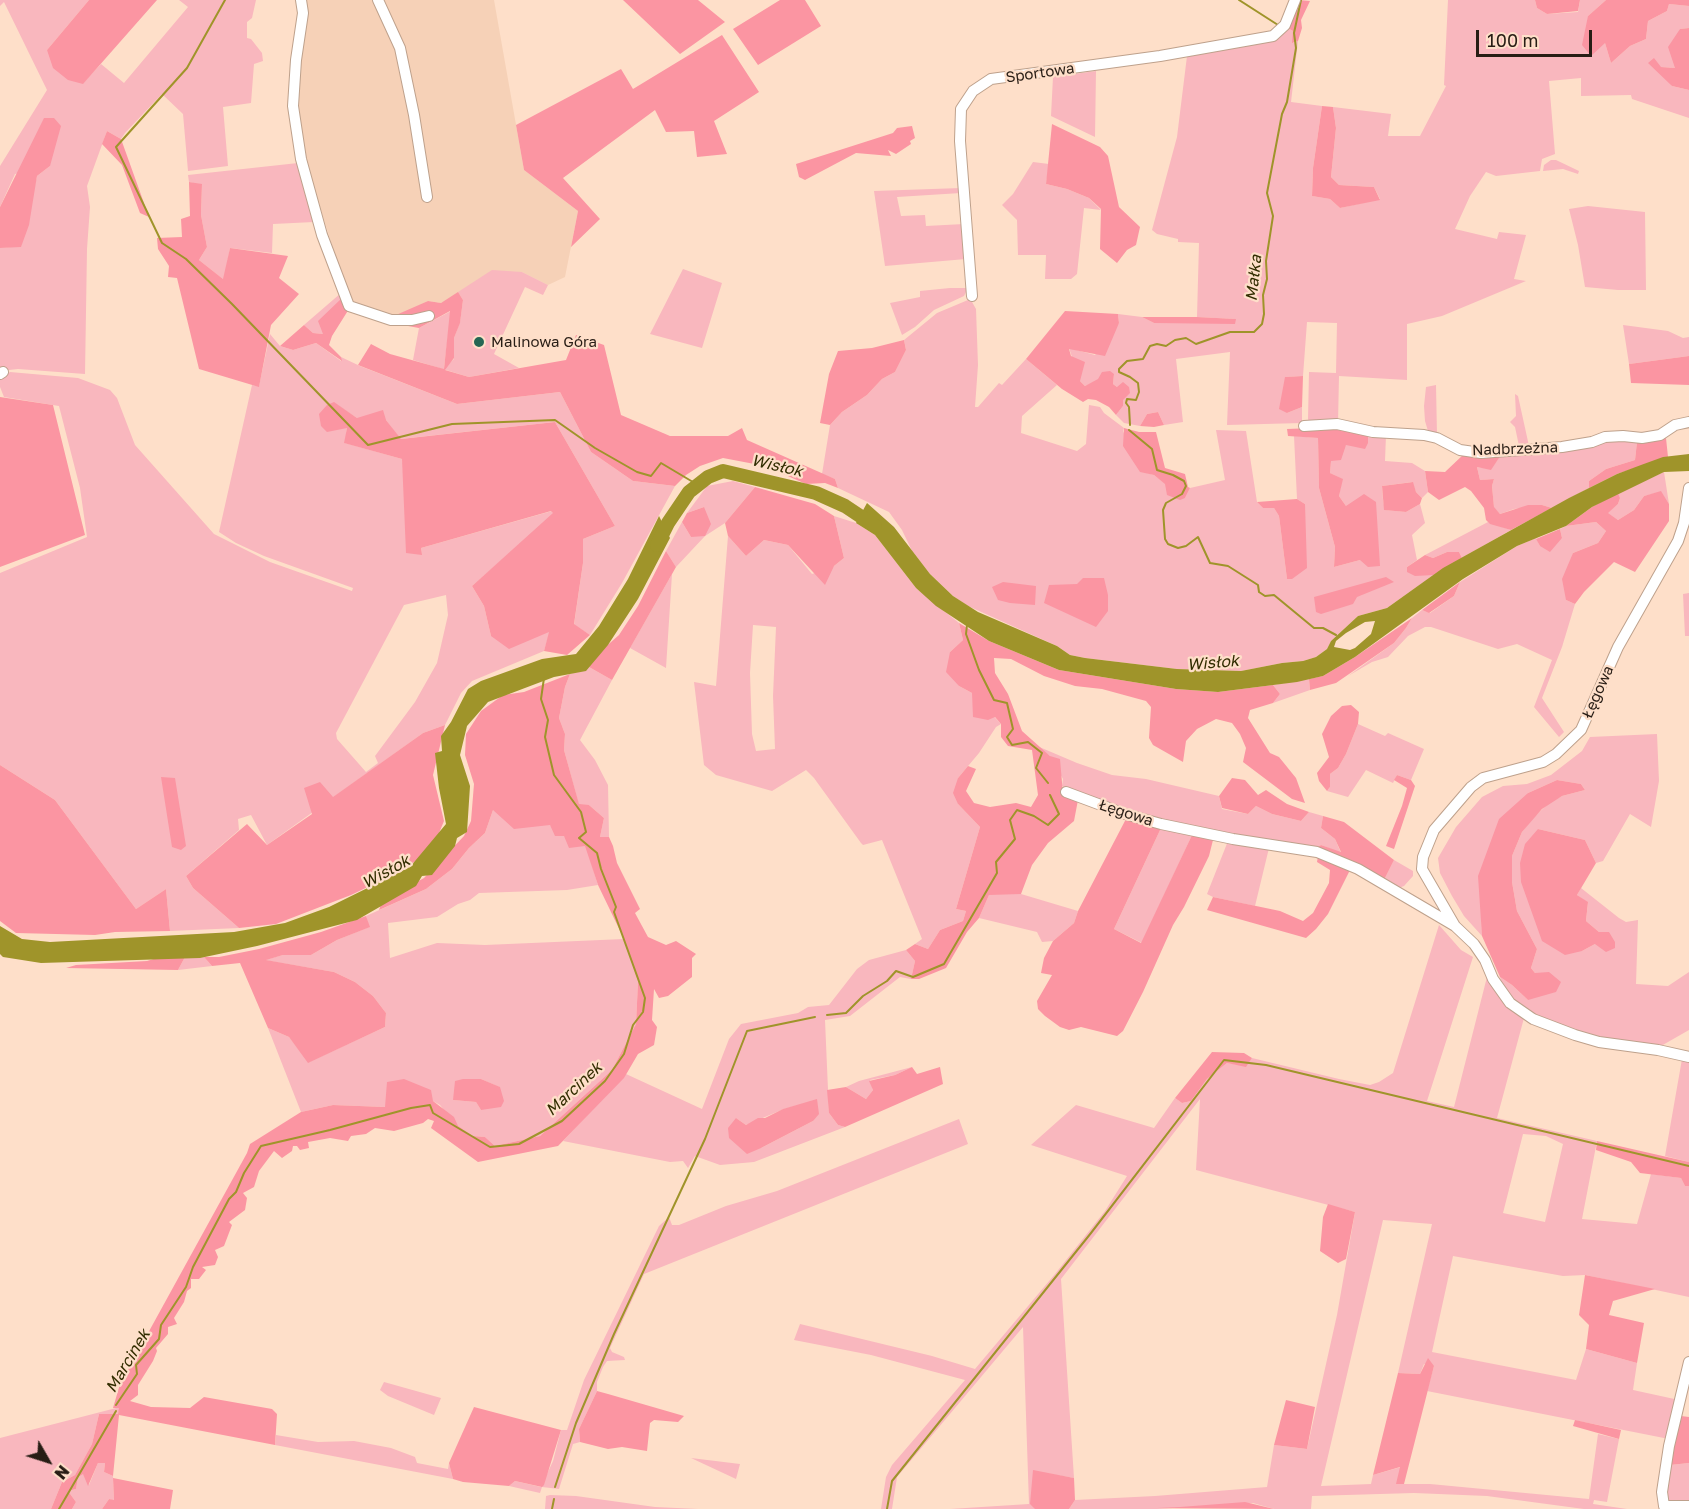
<!DOCTYPE html>
<html>
<head>
<meta charset="utf-8">
<style>
	body { margin:0 }
	#map { position:relative; width:1689px; height:1509px; overflow:hidden; background:#fedfc9; font-family:"Golos Text",sans-serif }
	canvas { display:block }
	.north { position:absolute; left:18px; top:1431px; width:60px; height:60px; -webkit-text-stroke:4px #fedfc9; paint-order:stroke; rotate:129deg; font-size:16px; font-weight:700; line-height:24px; text-align:center; color:#281d15 }
	.north::after { content:''; display:block; margin:auto; width:21px; height:27px; background:#281d15; clip-path:polygon(50% 0,100% 100%,50% 72%,0 100%) }
	.scale { position:absolute; left:1476px; top:30px; width:116px; height:27px; box-sizing:border-box; border:3px solid #281d15; border-top:0; padding-left:8px; font-size:18px; line-height:21px; white-space:nowrap; color:#281d15; -webkit-text-stroke:4px #fedfc9; paint-order:stroke }
</style>
</head>
<body>
<div id="map">
<canvas width="1689" height="1509"></canvas>
<div class="north">N</div>
<div class="scale">100 m</div>
</div>
<script>
const ctx = document.querySelector('canvas').getContext('2d');
ctx.lineJoin = 'round';
function fillPath(path, color) {
  ctx.fillStyle = color;
  ctx.fill(path, 'evenodd');
}
function toPath(rows) {
  const path = new Path2D();
  for (const r of rows) {
    path.moveTo(r[0], r[1]);
    for (let i = 2; i < r.length; i += 2) path.lineTo(r[i], r[i + 1]);
  }
  return path;
}
function strokePath(path, color, width, dash) {
  ctx.strokeStyle = color;
  ctx.lineWidth = width;
  ctx.lineCap = dash ? 'butt' : 'round';
  ctx.setLineDash(dash || []);
  ctx.stroke(path);
}
function label(font, color, halo, rows, align = 'center') {
  ctx.font = font + ' "Golos Text",sans-serif';
  ctx.lineWidth = 4.5;
  ctx.setLineDash([]);
  ctx.textBaseline = 'middle';
  ctx.strokeStyle = halo;
  ctx.fillStyle = color;
  for (const [text, x, y, turn = 0] of rows) {
    ctx.save();
    ctx.translate(x, y);
    ctx.rotate((+turn || 0) * Math.PI / 180);
    ctx.textAlign = isNaN(turn) ? turn : align;
    if (halo) ctx.strokeText(text, 0, 0);
    ctx.fillText(text, 0, 0);
    ctx.restore();
  }
}
const built = toPath([
	[305,0,494,0,524,170,578,211,565,277,548,285,522,272,441,303,428,301,397,318,350,303,305,159,297,97]
]);
const green = toPath([
	[0,0,89,0,47,50,83,83,101,64,124,83,188,7,179,0,256,0,252,18,247,22,247,38,251,39,262,53,263,61,254,64,251,103,223,107,228,166,188,171,183,114,162,94,125,133,121,139,107,131,87,186,90,207,87,249,85,374,18,369,0,371,0,248,21,246,37,176,50,166,15,174,0,207,0,166,47,90,4,2,0,6],
	[1448,0,1535,0,1537,8,1547,14,1578,12,1580,0,1606,0,1588,16,1605,43,1611,63,1630,46,1646,39,1648,21,1667,11,1669,4,1689,6,1689,28,1680,29,1675,68,1661,67,1672,86,1689,90,1689,118,1632,99,1631,95,1581,96,1581,78,1549,81,1555,154,1542,159,1540,171,1496,176,1486,172,1470,196,1455,229,1497,239,1499,232,1526,235,1514,279,1526,281,1442,316,1407,324,1407,380,1339,376,1338,423,1310,424,1308,419,1309,372,1336,373,1337,323,1307,322,1303,376,1285,377,1287,413,1302,407,1302,423,1227,425,1230,352,1176,359,1183,422,1164,425,1158,412,1147,414,1140,426,1124,423,1116,415,1123,406,1117,387,1113,384,1114,374,1085,386,1080,381,1069,348,1095,355,1119,323,1118,314,1142,317,1154,323,1235,319,1197,317,1199,243,1178,242,1178,239,1157,234,1152,230,1177,137,1187,56,1286,27,1293,31,1293,43,1298,41,1291,102,1322,106,1313,168,1312,196,1330,199,1340,208,1380,199,1374,187,1339,185,1331,177,1336,128,1333,107,1391,114,1388,136,1420,136,1446,86,1444,85],
	[1096,71,1095,137,1051,116,1053,77],
	[1551,160,1556,160,1579,171,1578,174,1563,169,1543,171,1544,165],
	[1033,162,1049,164,1046,184,1067,189,1089,198,1101,210,1084,208,1077,274,1071,279,1045,279,1046,255,1018,255,1017,220,1002,205,1013,194],
	[298,163,314,222,273,224,272,253,230,248,224,280,199,260,207,247,201,215,202,185,189,182,188,175],
	[961,188,961,193,897,197,901,216,925,215,926,226,964,224,966,259,885,266,874,191],
	[1588,206,1645,212,1646,290,1618,290,1585,287,1578,245,1569,209],
	[683,269,722,283,702,348,650,334],
	[492,270,522,272,548,285,543,295,525,287,494,354,519,368,469,377,413,360,419,328,451,311,444,368,454,359,454,338,460,322,463,300,458,292],
	[950,288,968,288,964,296,934,310,915,327,902,335,890,303,920,297,920,291],
	[341,293,342,298,323,334,313,333,304,325],
	[968,300,972,302,976,309,978,365,975,407,978,407,999,383,1002,385,1026,359,1057,385,1022,416,1021,433,1077,451,1086,444,1089,405,1100,407,1104,413,1124,428,1123,431,1140,471,1154,475,1185,498,1190,488,1225,480,1216,430,1246,431,1257,502,1263,508,1274,508,1279,516,1287,579,1305,504,1297,499,1294,436,1318,438,1319,488,1335,547,1334,567,1360,560,1346,506,1339,496,1342,479,1330,473,1331,460,1346,445,1368,434,1386,435,1385,461,1412,463,1425,471,1428,492,1422,498,1416,492,1412,482,1382,486,1383,500,1385,510,1406,512,1420,504,1425,523,1412,535,1417,560,1407,567,1415,575,1434,575,1387,608,1358,616,1331,641,1327,649,1316,657,1303,661,1282,663,1241,671,1177,669,1085,658,1070,655,1057,646,968,606,953,596,930,574,912,551,902,530,889,512,838,488,835,479,822,474,830,425,842,412,867,395,882,379,895,372,906,350,904,340,937,313],
	[1623,325,1668,331,1683,338,1689,337,1689,356,1629,364],
	[270,334,280,346,293,350,316,343,341,361,341,357,360,366,457,404,560,392,591,452,633,481,675,486,622,583,590,635,574,625,583,563,583,539,615,526,555,422,400,439,386,420,357,418,334,403,347,428,345,443,402,459,422,555,421,548,552,511,554,514,472,586,484,606,491,636,550,631,544,651,472,681,461,693,445,725,423,733,267,845,251,815,238,819,239,830,186,876,193,888,239,928,170,931,166,889,136,909,55,800,0,765,0,573,87,537,80,488,59,406,4,397,0,387,0,379,10,372,78,378,110,390,117,398,135,445,214,534,270,562,352,591,353,588,264,556,236,543,219,532,252,385,259,386],
	[446,595,448,615,437,663,415,702,375,756,378,763,366,772,337,739,336,733,404,605],
	[1436,385,1437,435,1428,431,1425,421,1424,406,1426,387],
	[1515,394,1518,396,1529,446,1519,446,1515,427,1510,422,1516,416],
	[1609,441,1637,442,1635,460,1606,469,1589,481,1589,488,1552,508,1542,505,1514,509,1500,514,1494,508,1492,486,1494,479,1480,480,1477,467,1491,469,1501,455],
	[1664,472,1669,504,1661,492,1644,496,1634,510,1618,520,1607,513,1618,504,1620,498,1618,493],
	[733,481,755,487,725,523,705,536,676,567,666,551,682,522,691,537,704,507,687,513,707,486],
	[834,516,856,523,875,535,916,588,959,623,963,640,950,652,959,686,972,693,1001,724,996,727,979,753,958,778,958,804,980,827,956,909,966,911,963,921,940,930,928,949,915,944,922,939,882,840,863,845,861,843,814,778,806,770,772,791,716,775,704,765,694,682,716,686,728,536,746,556,764,540,788,545,812,574,834,566,844,558],
	[753,625,776,627,773,696,775,749,756,751,752,734,750,673],
	[1488,522,1511,530,1462,558,1459,552,1447,552,1433,558,1425,555],
	[1596,522,1606,531,1598,543,1573,553,1566,600,1575,604,1562,647,1542,698,1564,732,1559,737,1534,707,1552,660,1517,644,1498,649,1431,627,1425,627,1408,636,1388,657,1372,662,1348,676,1394,643,1406,628,1412,618,1422,610,1430,613,1454,596,1460,582,1517,546,1536,538,1540,546,1562,538,1560,529,1566,526],
	[672,574,666,668,630,648],
	[1689,593,1689,636,1685,636,1683,594],
	[589,667,612,680,580,740,595,760,608,785,609,837,600,837,604,818,589,805,579,805,564,750,565,734,559,718,565,687,570,674],
	[1309,679,1310,690,1273,703,1280,694,1273,685],
	[1358,724,1385,736,1388,733,1424,749,1411,780,1397,775,1393,783,1366,770,1348,797,1327,791,1330,787,1330,774,1338,768,1346,754],
	[1657,734,1659,781,1651,827,1630,814,1603,861,1596,863,1585,840,1538,829,1582,951,1595,944,1599,932,1586,921,1588,903,1577,895,1581,888,1619,918,1626,922,1638,920,1636,984,1668,986,1689,972,1689,1030,1661,1046,1598,1038,1535,1015,1515,1003,1503,988,1500,977,1512,985,1528,1000,1535,973,1531,968,1537,949,1517,911,1512,882,1512,856,1522,832,1532,819,1550,802,1562,796,1585,790,1581,784,1557,780,1528,793,1481,911,1482,936,1464,916,1452,896,1440,873,1438,858,1456,827,1482,797,1503,786,1527,784,1551,775,1582,751,1590,737],
	[1037,746,1077,763,1112,775,1146,779,1219,796,1222,809,1248,814,1256,806,1272,814,1301,821,1309,812,1323,816,1321,828,1335,839,1341,853,1321,845,1316,848,1189,827,1112,806,1062,786,1063,779,1050,756],
	[493,810,550,825,564,836,586,846,598,885,567,890,479,893,470,900,458,904,437,917,388,923,390,958,437,943,485,945,624,939,638,982,636,1024,612,1070,540,1136,495,1146,485,1137,473,1136,457,1126,440,1105,433,1101,386,1107,333,1105,301,1112,268,1028,289,1037,309,1062,385,1027,386,1013,373,996,355,982,334,972,264,960,283,955,311,955,337,940,369,927,366,916,426,889,452,869,469,848,485,833],
	[463,1079,481,1079,499,1087,481,1110,476,1102,453,1100],
	[1161,828,1192,835,1142,943,1114,929],
	[1228,841,1269,848,1255,906,1213,897,1207,894],
	[1394,860,1413,871,1413,876,1404,886,1396,889,1383,882],
	[993,894,1021,894,1078,911,1074,923,1053,941,1042,942,1037,932,979,918,989,895],
	[1439,925,1461,950,1473,957,1427,1101,1454,1107,1488,973,1524,1018,1497,1118,1597,1141,1582,1219,1637,1224,1651,1174,1681,1178,1685,1186,1689,1186,1689,1297,1585,1275,1563,1276,1453,1256,1432,1352,1576,1380,1586,1349,1637,1363,1633,1390,1679,1400,1669,1439,1427,1391,1434,1366,1424,1364,1420,1374,1398,1373,1432,1224,1383,1220,1321,1486,1371,1484,1373,1475,1401,1467,1397,1484,1430,1484,1589,1499,1598,1434,1619,1439,1607,1502,1594,1500,1593,1504,1627,1509,1584,1509,1487,1496,1414,1493,1312,1496,1311,1509,1274,1509,1253,1503,1157,1509,1069,1509,1075,1500,1155,1496,1267,1487,1274,1445,1307,1449,1337,1315,1355,1212,1196,1170,1200,1099,1061,1279,1074,1478,1033,1471,1035,1509,1038,1509,950,1509,1029,1504,1023,1327,897,1477,892,1509,881,1509,886,1477,892,1465,965,1380,871,1355,794,1340,800,1324,932,1356,975,1369,1055,1274,1105,1211,1127,1176,1031,1145,1076,1105,1154,1128,1175,1098,1182,1103,1191,1101,1207,1079,1227,1063,1246,1066,1252,1058,1339,1079,1370,1085,1379,1082,1393,1073],
	[1523,1134,1546,1136,1563,1144,1545,1222,1503,1213],
	[906,950,915,961,911,979,900,977,850,1016,825,1020,829,1113,838,1125,845,1127,754,1162,720,1165,695,1156,688,1168,683,1161,670,1162,563,1141,626,1074,702,1109,729,1039,741,1024,798,1013,808,1007,829,1005,857,969,869,960],
	[817,1100,813,1121,761,1148,736,1118,746,1125,784,1109],
	[185,957,204,957,212,966,178,970],
	[1682,1059,1689,1062,1689,1162,1665,1156],
	[912,1067,895,1075,870,1080,873,1090,866,1099,846,1087,859,1081],
	[959,1119,968,1144,644,1274,610,1348,612,1352,624,1357,625,1360,607,1361,603,1367,597,1382,597,1391,579,1429,580,1442,573,1444,559,1489,542,1487,540,1493,509,1486,515,1481,541,1487,553,1461,561,1430,567,1430,584,1380,659,1226,669,1217,672,1225,679,1225,726,1206,777,1191],
	[384,1382,441,1398,434,1415,388,1396,380,1390],
	[120,1407,118,1414,99,1414,92,1444,75,1475,62,1482,51,1509,0,1509,0,1438],
	[276,1435,318,1442,354,1441,391,1448,415,1457,417,1463,448,1469,449,1463,453,1479,275,1445],
	[691,1458,740,1464,736,1479],
	[98,1463,105,1463,104,1472,113,1476,114,1501,109,1499,102,1509,72,1509,76,1502,68,1491,76,1489,78,1477,83,1473,89,1485],
	[1689,1463,1689,1503,1667,1503,1666,1491,1670,1465],
	[550,1495,576,1496,655,1507,698,1509,545,1509,546,1496]
]);
const forest = toPath([
	[89,0,157,0,83,84,68,80,53,68,47,50],
	[623,0,698,0,725,22,680,54],
	[780,0,805,0,821,26,758,65,733,29],
	[1298,0,1310,1,1301,20,1302,28,1298,41,1292,43,1293,31,1286,27],
	[1535,0,1580,0,1578,11,1547,14,1537,8],
	[1606,0,1689,0,1689,6,1669,4,1667,11,1648,21,1646,39,1630,46,1611,63,1605,43,1591,56,1582,45,1588,16],
	[1689,28,1689,90,1672,86,1648,63,1654,58,1661,67,1675,68,1668,47,1680,29],
	[722,35,759,92,714,121,727,154,697,157,694,131,666,132,655,110,563,178,600,219,571,247,578,211,524,170,516,125,621,69,633,89],
	[1322,106,1333,107,1336,128,1331,177,1339,185,1374,187,1380,200,1340,208,1330,199,1312,196,1313,168],
	[44,118,54,118,61,126,50,166,37,176,29,225,21,247,0,248,0,207],
	[1052,124,1100,147,1108,156,1119,207,1140,227,1136,245,1127,250,1117,263,1100,249,1101,209,1089,198,1067,189,1046,184],
	[912,126,915,138,910,141,911,144,896,154,888,150,891,156,856,153,805,180,799,177,796,164,893,133,897,128],
	[107,131,121,139,149,217,140,213,122,165,102,144],
	[189,182,202,184,201,215,207,247,199,260,223,279,230,248,288,256,279,278,299,294,271,325,259,387,199,369,177,278,168,277,169,266,158,249,157,238,182,237,181,219,190,216],
	[458,292,463,300,460,323,454,338,454,358,445,370,469,377,566,360,576,335,604,345,621,415,670,436,728,436,742,428,747,440,835,479,838,488,825,483,806,484,765,466,723,458,700,466,686,475,675,486,633,481,591,452,560,392,457,404,358,365,371,344,390,354,444,369,450,311,419,328,397,324,396,315,428,301,441,303],
	[342,298,349,309,332,336,329,345,341,357,342,361,316,343,293,350,280,346,304,325,313,333,323,334,318,321],
	[1065,311,1118,314,1119,323,1105,356,1069,349,1071,356,1085,362,1080,381,1085,386,1098,379,1102,372,1110,371,1114,374,1113,384,1117,387,1123,382,1129,387,1130,393,1123,400,1123,406,1116,415,1109,407,1096,400,1088,399,1083,402,1062,389,1026,359],
	[1142,317,1197,317,1236,319,1235,324,1154,323],
	[904,340,906,350,895,372,882,379,867,395,842,412,830,425,820,423,829,374,838,351,872,348],
	[1689,356,1689,385,1631,383,1629,364],
	[1303,376,1302,407,1287,413,1279,409,1285,377],
	[0,397,53,405,85,535,0,567],
	[334,402,357,418,383,410,386,420,401,439,555,422,615,526,583,539,583,563,574,624,590,635,567,655,544,651,549,632,509,649,491,636,484,606,472,586,553,513,551,511,421,548,422,555,406,553,402,459,344,443,347,428,327,432,321,426,319,414,327,405],
	[1158,412,1164,425,1154,427,1140,426,1147,414],
	[1339,427,1368,434,1368,443,1365,449,1346,445,1341,460,1331,461,1330,473,1343,479,1339,496,1346,506,1364,494,1376,502,1380,566,1368,567,1360,560,1334,567,1335,547,1319,488,1318,438,1288,436,1287,429],
	[1124,428,1139,432,1156,432,1165,468,1185,474,1188,487,1190,488,1185,498,1180,500,1167,495,1165,484,1154,475,1140,472,1123,446],
	[1666,438,1668,457,1617,474,1589,488,1589,481,1606,469,1635,460,1637,442,1653,442],
	[1464,454,1501,455,1491,470,1477,467,1480,480,1494,479,1492,486,1494,507,1500,514,1528,505,1542,505,1552,508,1511,530,1490,524,1486,520,1484,508,1471,491,1465,487,1439,500,1428,492,1425,471,1445,472],
	[1413,482,1416,492,1422,498,1420,504,1406,512,1384,510,1382,486],
	[755,487,815,504,834,516,844,558,834,566,825,585,788,545,764,540,746,556,728,536,725,523],
	[1661,491,1669,504,1669,521,1635,572,1614,562,1584,592,1575,604,1566,600,1562,579,1573,553,1598,543,1606,531,1596,522,1566,526,1592,507,1618,493,1620,498,1618,504,1608,513,1618,520,1634,510,1644,496],
	[1297,499,1305,504,1307,568,1292,579,1287,579,1279,516,1274,508,1263,508,1257,502],
	[704,507,711,524,705,536,691,537,682,522,687,513],
	[1560,529,1562,538,1550,552,1540,546,1536,539],
	[666,551,676,567,612,680,589,667,594,657,619,635,638,606],
	[1447,552,1459,552,1462,558,1434,575,1415,576,1407,572,1407,567,1425,555,1433,558],
	[1386,577,1394,582,1357,597,1353,604,1321,614,1316,612,1314,597],
	[1083,578,1104,578,1108,595,1108,611,1096,627,1044,603,1049,585,1077,584],
	[1003,582,1036,586,1035,605,1010,603,998,600,992,587],
	[1460,582,1454,596,1429,613,1422,610],
	[1412,618,1406,628,1394,643,1336,683,1310,690,1309,679,1323,676,1355,657],
	[959,623,989,641,1059,670,1176,689,1218,692,1273,685,1280,694,1273,703,1250,710,1248,718,1270,753,1279,757,1296,778,1305,803,1292,799,1243,762,1246,748,1240,734,1232,723,1216,719,1197,729,1186,741,1183,762,1153,745,1149,738,1151,707,1146,701,1102,689,1075,686,1044,676,1011,659,994,658,995,673,1008,694,1022,731,1050,756,1060,759,1063,794,1078,800,1074,821,1048,843,1032,865,1021,894,989,895,979,918,967,932,946,968,919,979,911,979,915,961,906,950,915,944,928,949,940,930,963,921,966,911,956,909,980,827,958,804,953,793,958,778,968,766,976,769,966,791,974,803,990,807,1016,803,1031,807,1038,795,1032,750,1008,746,1001,737,1001,724,995,717,988,720,973,717,972,693,959,686,946,672,950,652,963,640],
	[570,674,565,687,559,718,565,734,564,750,579,804,589,805,604,818,600,837,609,837,613,846,617,863,640,909,635,913,648,937,666,945,676,941,696,954,692,958,692,977,668,996,659,998,654,989,652,1020,657,1027,654,1045,638,1054,624,1078,558,1146,478,1162,431,1128,434,1121,428,1119,423,1123,394,1131,375,1128,366,1134,351,1136,348,1141,330,1138,308,1142,309,1148,300,1150,297,1146,293,1146,292,1151,282,1158,274,1151,259,1171,254,1187,243,1193,247,1198,245,1210,229,1222,232,1225,224,1246,215,1250,218,1257,215,1265,202,1267,206,1270,199,1279,191,1279,191,1288,187,1291,184,1302,174,1318,177,1324,168,1327,168,1334,156,1348,157,1351,153,1361,138,1385,138,1395,130,1401,151,1407,190,1408,204,1397,272,1409,277,1414,275,1445,119,1415,113,1476,104,1472,105,1463,98,1463,88,1486,83,1474,78,1477,76,1489,68,1491,76,1502,72,1509,51,1509,62,1482,75,1475,92,1444,99,1414,118,1414,119,1408,113,1408,120,1384,247,1153,250,1144,301,1112,333,1105,385,1107,387,1082,404,1079,431,1090,433,1101,454,1117,458,1126,473,1136,485,1137,495,1146,540,1136,612,1070,636,1024,638,982,624,939,598,885,585,846,569,848,564,836,555,836,550,825,514,829,493,810,485,833,469,848,452,869,426,889,379,910,382,901,424,878,464,836,471,821,474,784,465,755,466,734,481,711,503,695,524,692],
	[1351,705,1359,712,1358,724,1346,754,1338,768,1330,774,1330,787,1327,791,1319,781,1317,773,1329,757,1322,734,1331,716,1342,706],
	[445,725,433,775,444,821,432,850,401,871,351,895,276,924,239,928,193,888,186,876,247,824,267,845,312,814,304,788,320,782,333,797,423,733],
	[0,765,55,800,136,909,166,889,170,931,115,932,95,935,16,933,0,921],
	[1397,775,1411,780,1415,786,1394,849,1386,846,1402,806,1407,788,1394,780],
	[161,777,175,778,186,846,181,850,172,847],
	[1232,778,1245,780,1258,795,1266,790,1287,804,1309,812,1301,821,1272,814,1256,806,1248,814,1222,808,1219,796],
	[1557,780,1581,784,1585,790,1562,796,1542,809,1522,832,1512,856,1512,882,1517,911,1537,949,1531,968,1535,973,1549,972,1561,982,1556,992,1528,1000,1512,985,1500,977,1482,936,1478,876,1499,819,1528,793],
	[1323,816,1344,822,1394,860,1383,882,1316,848,1321,845,1341,852,1335,839,1321,828],
	[1127,817,1161,828,1114,929,1141,943,1192,835,1213,840,1209,856,1184,907,1173,925,1143,992,1123,1031,1117,1036,1081,1027,1069,1030,1060,1027,1045,1016,1038,1009,1037,1001,1052,975,1041,973,1044,958,1053,941,1074,923,1078,911],
	[1538,829,1585,840,1596,863,1577,895,1588,902,1586,921,1599,932,1609,932,1615,942,1615,948,1606,952,1595,944,1582,951,1565,955,1542,941,1521,882,1520,863,1525,844],
	[1318,856,1350,870,1328,914,1316,929,1306,938,1207,910,1213,897,1280,911,1303,921,1313,913,1329,883,1330,870,1317,862],
	[366,916,370,927,337,940,311,955,283,955,266,960,334,972,355,982,373,996,386,1013,385,1027,308,1063,289,1037,268,1028,240,963,212,966,204,957,219,957,259,949,321,932],
	[170,954,185,957,178,970,66,968,76,965,147,961],
	[1212,1052,1244,1053,1252,1058,1246,1067,1227,1063,1207,1079,1191,1101,1182,1103,1175,1098],
	[912,1067,917,1074,940,1067,943,1084,845,1127,838,1125,829,1113,827,1090,846,1087,866,1099,873,1090,869,1081,895,1075],
	[463,1079,481,1079,500,1087,504,1101,501,1107,481,1110,476,1102,453,1100,455,1081],
	[817,1099,819,1114,813,1121,761,1148,747,1154,729,1138,728,1128,736,1118,746,1125,758,1118,765,1118,783,1109],
	[1597,1141,1689,1162,1689,1186,1685,1186,1681,1178,1640,1173,1631,1162,1596,1150],
	[1328,1204,1355,1212,1346,1259,1338,1263,1320,1251,1323,1217],
	[1585,1275,1655,1289,1613,1301,1609,1315,1644,1323,1637,1363,1586,1349,1589,1325,1579,1315],
	[1428,1358,1434,1366,1404,1484,1396,1484,1400,1467,1373,1475,1398,1373,1420,1374],
	[597,1391,608,1394,684,1416,678,1422,654,1420,650,1423,647,1451,622,1447,608,1449,580,1442,579,1429],
	[1286,1400,1315,1407,1307,1449,1274,1445],
	[474,1407,561,1430,544,1485,542,1487,515,1481,509,1486,463,1482,453,1479,449,1463],
	[1681,1416,1689,1417,1689,1463,1670,1465],
	[1575,1420,1621,1430,1619,1439,1573,1426],
	[1033,1470,1074,1478,1075,1500,1069,1509,1035,1509,1030,1504],
	[113,1478,173,1490,170,1509,102,1509,109,1499,114,1500],
	[1245,1502,1274,1509,1157,1508,1180,1507]
]);
const water = toPath([
	[1689,454,1689,471,1664,472,1592,507,1566,526,1517,546,1463,579,1355,657,1323,676,1297,682,1218,692,1176,689,1059,670,989,641,936,606,916,588,875,535,856,523,867,503,894,527,930,574,953,596,978,612,1057,646,1070,655,1085,658,1177,669,1241,671,1282,663,1303,661,1316,657,1327,649,1331,641,1358,616,1387,608,1443,568,1569,498,1617,474,1641,465,1663,457],
	[1375,621,1371,634,1355,648,1350,650,1334,647,1336,641,1346,633,1365,622],
	[659,516,670,538,638,599,608,645,586,671,554,677,488,702,467,726,460,755,470,786,467,832,457,838,455,846,432,875,422,876,416,886,357,920,257,946,200,958,41,963,3,957,0,954,0,926,22,939,50,942,234,932,285,923,329,907,410,867,446,824,439,788,435,753,442,751,441,736,451,722,468,689,481,681,542,659,576,654,599,626,628,579]
]);
const stream = toPath([
	[225,0,187,68,116,147,162,243,186,259,232,304,368,445,452,424,555,420,595,448,637,472,651,476,661,463,698,485],
	[1239,0,1278,25],
	[1130,425,1129,407,1126,403,1127,399,1136,400,1139,392,1138,383,1130,377,1119,372,1119,369,1127,361,1143,359,1150,346,1157,344,1166,346,1175,340,1186,338,1196,344,1230,332,1254,332,1262,324,1264,314,1263,295,1267,279,1266,261,1273,216,1267,193,1282,114,1287,102,1296,48,1294,33,1301,0],
	[1129,430,1152,449,1157,470,1173,475,1184,481,1186,486,1182,494,1166,503,1163,510,1165,539,1168,544,1178,548,1186,546,1198,537,1210,563,1228,566,1258,585,1259,592,1265,596,1274,595,1314,628,1323,628,1336,635],
	[967,625,966,634,979,670,994,700,1007,703,1013,729,1007,737,1012,745,1028,742,1042,753,1036,768,1048,783],
	[827,1015,846,1013,863,996,887,981,896,971,913,977,944,964,997,873,996,862,1015,839,1010,820,1017,810,1034,816,1048,825,1059,814,1050,795],
	[116,1405,137,1374,136,1365,159,1339,161,1325,186,1287,193,1267,229,1199,236,1192,244,1173,261,1146,330,1130,411,1108,430,1105,433,1113,490,1147,519,1144,562,1121,605,1081,624,1054,633,1025,643,1012,645,998,614,912,616,907,601,869,597,853,579,838,586,832,581,812,554,775,545,737,548,720,541,699,544,678],
	[555,1487,576,1423,614,1334,705,1139,747,1031,815,1017],
	[59,1509,116,1411],
	[552,1509,554,1499],
	[887,1509,892,1481,1091,1233,1224,1060,1266,1065,1689,1166]
]);
const river = toPath([
	[657,545,668,523,689,492,708,477,723,471,816,493,845,506,875,526]
]);
const minor = toPath([
	[301,0,303,13,296,60,293,106,301,159,322,235,349,306,391,320,412,320,429,316],
	[378,0,400,48,414,115,427,197],
	[972,296,960,141,961,109,973,91,991,79,1160,56,1273,36,1285,25,1295,0],
	[0,374,3,372],
	[1304,426,1337,424,1373,432,1424,435,1437,438,1460,450,1481,453,1562,447,1592,442,1605,437,1623,436,1642,438,1660,435,1675,425,1689,422],
	[1066,792,1125,814,1161,824,1233,839,1317,852,1358,869,1455,926,1474,944,1485,960,1493,979,1510,1003,1533,1019,1575,1035,1599,1042,1658,1050,1689,1057],
	[1455,926,1422,869,1423,857,1434,830,1471,787,1483,778,1543,762,1556,754,1581,730,1618,647,1678,541,1684,523,1689,488],
	[1689,1362,1669,1446,1662,1492,1664,1506,1689,1506]
]);
const markers = [
	[479,342,6,"#256654"]
];
const streetNames = [
	["Sportowa",1040,73,-8],
	["Nadbrzeżna",1515,449,-2],
	["Łęgowa",1598,692,-66],
	["Łęgowa",1126,813,18]
];
const poiNames = [
	["Malinowa Góra",491,342]
];
const waterNames = [
	["Małka",1254,278,-84],
	["Wisłok",777,466,13],
	["Wisłok",1213,663,-5],
	["Wisłok",386,872,-29],
	["Marcinek",574,1089,-43],
	["Marcinek",128,1361,-59]
];
fillPath(built, '#f6d1b7');
fillPath(green, '#f9b7be');
fillPath(forest, '#fb95a2');
fillPath(water, '#9f942a');
strokePath(stream, '#9f942a', 2);
strokePath(river, '#9f942a', 14);
strokePath(minor, '#bea18c', 12);
strokePath(minor, '#fff', 10);
for (const [x, y, r, color] of markers) {
  const dot = new Path2D();
  dot.arc(x, y, r, 0, 2 * Math.PI);
  ctx.fillStyle = color;
  ctx.fill(dot);
  strokePath(dot, '#fedfc9', 2);
}
label('15px', '#281d15', '#fedfc9', streetNames);
label('15px', '#281d15', '#fedfc9', poiNames, 'left');
label('italic 16px', '#322d01', '#fedfc9', waterNames);
</script>
</body>
</html>
